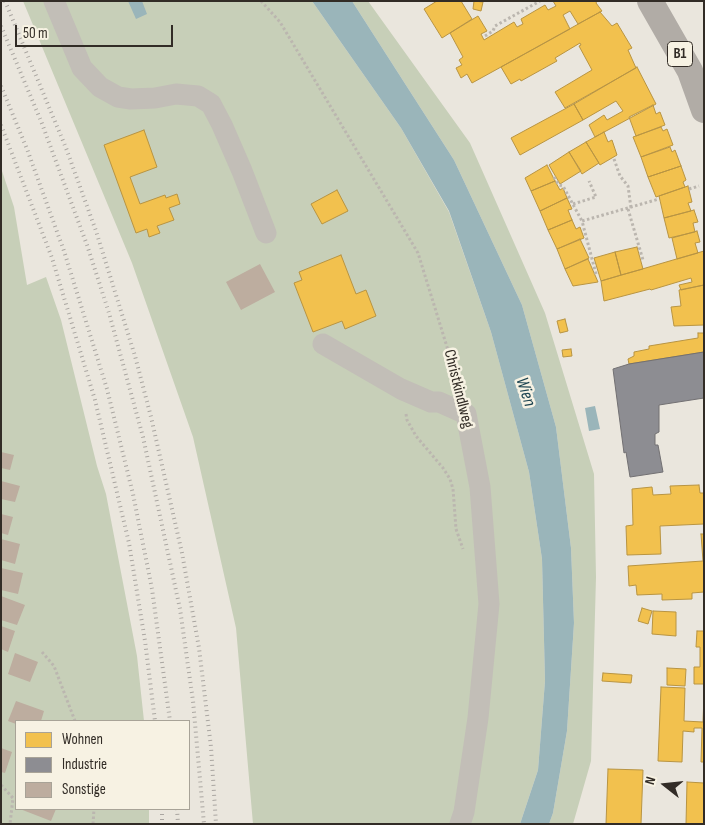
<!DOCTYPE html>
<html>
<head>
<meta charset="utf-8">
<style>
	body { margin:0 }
	#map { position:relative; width:705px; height:825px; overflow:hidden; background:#eae6dd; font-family:"Sofia Sans Condensed",sans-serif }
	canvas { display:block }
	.frame { position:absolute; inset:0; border:2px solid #322c26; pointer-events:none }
	.legend { position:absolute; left:15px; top:720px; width:175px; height:90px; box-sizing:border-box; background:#f7f2e3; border:1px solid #a8a397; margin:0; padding:6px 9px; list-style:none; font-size:15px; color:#322c26 }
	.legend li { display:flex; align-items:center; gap:10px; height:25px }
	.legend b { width:25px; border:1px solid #a8a397 }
	.north { position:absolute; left:640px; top:760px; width:50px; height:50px; -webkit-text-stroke:4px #f7f2e3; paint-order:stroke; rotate:286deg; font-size:14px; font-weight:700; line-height:20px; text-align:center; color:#322c26 }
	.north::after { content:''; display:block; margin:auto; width:18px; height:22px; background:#322c26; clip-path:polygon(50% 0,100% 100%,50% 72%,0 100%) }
	.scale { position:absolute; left:15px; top:25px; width:158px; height:22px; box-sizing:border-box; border:2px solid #322c26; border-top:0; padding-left:6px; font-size:15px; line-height:18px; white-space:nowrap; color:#322c26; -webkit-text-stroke:4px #f7f2e3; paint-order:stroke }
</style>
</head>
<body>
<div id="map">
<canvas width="705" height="825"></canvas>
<div class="frame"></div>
<ul class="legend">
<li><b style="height:14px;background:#f2c14e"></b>Wohnen</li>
<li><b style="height:14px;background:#8d8d92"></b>Industrie</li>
<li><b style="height:14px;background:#bdad9f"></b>Sonstige</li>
</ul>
<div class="north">N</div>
<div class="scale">50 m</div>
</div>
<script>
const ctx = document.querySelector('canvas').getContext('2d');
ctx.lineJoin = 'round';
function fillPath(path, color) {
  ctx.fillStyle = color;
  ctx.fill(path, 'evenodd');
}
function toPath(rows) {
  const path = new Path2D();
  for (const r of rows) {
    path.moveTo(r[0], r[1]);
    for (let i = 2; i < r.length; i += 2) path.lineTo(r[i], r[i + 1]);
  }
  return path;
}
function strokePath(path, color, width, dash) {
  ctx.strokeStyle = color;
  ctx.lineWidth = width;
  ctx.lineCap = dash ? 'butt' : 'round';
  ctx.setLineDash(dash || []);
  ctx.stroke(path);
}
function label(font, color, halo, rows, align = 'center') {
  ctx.font = font + ' "Sofia Sans Condensed",sans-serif';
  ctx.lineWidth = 5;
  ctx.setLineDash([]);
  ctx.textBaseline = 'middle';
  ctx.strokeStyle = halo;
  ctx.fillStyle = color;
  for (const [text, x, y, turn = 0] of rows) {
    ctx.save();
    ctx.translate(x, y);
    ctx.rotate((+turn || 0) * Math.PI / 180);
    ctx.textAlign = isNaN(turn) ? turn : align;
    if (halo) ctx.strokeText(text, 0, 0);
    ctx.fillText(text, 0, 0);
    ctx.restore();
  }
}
const green = toPath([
	[23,1,312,1,401,128,449,212,491,332,529,472,542,559,545,681,538,770,520,824,253,824,236,628,193,437,132,263],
	[352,1,368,1,470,143,545,313,594,474,596,577,591,761,573,824,549,824,553,813,567,731,574,623,571,548,556,427,522,305,454,160],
	[1,168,14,207,27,285,46,277,61,320,97,466,106,494,137,656,144,721,16,721,16,809,149,809,149,824,1,824]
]);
const water = toPath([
	[128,1,142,1,147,14,136,19],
	[312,1,352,1,454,160,522,305,556,427,571,548,574,623,567,731,553,813,549,824,520,824,538,770,545,681,542,559,529,472,491,332,449,211,401,128],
	[595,406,600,429,589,431,585,408]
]);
const homes = toPath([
	[437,1,461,1,472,19,442,38,424,9,437,1],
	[474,1,483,2,481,11,473,9,474,1],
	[553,1,597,1,596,3,602,11,578,24,570,11,563,15,570,29,472,83,467,74,461,78,456,68,462,65,459,60,463,57,450,33,478,16,487,31,481,34,484,40,514,22,517,27,523,24,521,19,545,5,548,10,556,6,553,1],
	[600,12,612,26,617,23,632,48,628,50,636,68,565,108,555,92,592,70,579,46,581,45,580,43,555,58,557,61,521,81,520,79,511,84,501,67,600,12],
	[637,67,656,104,595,137,589,125,604,115,607,120,623,111,616,101,583,120,574,104,637,67],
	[574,104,583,120,520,155,511,138,574,104],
	[653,105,656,114,660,112,665,125,636,136,629,117,653,105],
	[661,127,663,131,667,129,673,145,641,157,633,137,661,127],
	[144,130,157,167,130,177,140,204,165,195,166,198,177,194,180,204,169,208,174,220,157,226,160,233,149,237,147,229,136,233,104,145,144,130],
	[604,132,608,142,612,140,617,155,600,165,586,142,604,132],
	[586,142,599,163,582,174,569,152,586,142],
	[670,147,672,152,675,150,681,166,648,177,641,157,670,147],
	[569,152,581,171,560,184,549,165,569,152],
	[547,165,555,181,531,191,525,178,547,165],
	[681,166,686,180,683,182,685,187,656,197,648,177,681,166],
	[555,181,560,190,563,188,567,198,540,211,531,191,555,181],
	[688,186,692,202,688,203,691,211,664,218,659,196,688,186],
	[337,190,348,211,322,224,311,204,337,190],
	[567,198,572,209,568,210,572,220,548,230,540,211,567,198],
	[694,210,698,222,693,223,695,232,669,238,664,218,694,210],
	[572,220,576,229,580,227,584,238,557,249,548,230,572,220],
	[697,231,700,242,695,243,698,253,677,259,672,238,697,231],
	[580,239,589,258,565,269,557,249,580,239],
	[637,247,643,269,621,275,615,252,637,247],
	[704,251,704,285,681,290,679,285,692,282,691,278,651,290,650,289,604,301,601,281,704,251],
	[615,252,621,275,601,281,594,258,615,252],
	[341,255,356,294,366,290,376,316,345,329,342,321,313,332,294,283,302,280,299,272,341,255],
	[588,259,598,282,573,286,565,269,588,259],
	[704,285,704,325,674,326,671,307,681,306,679,290,704,285],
	[565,319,568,331,560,333,557,321,565,319],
	[698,333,704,333,704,352,629,364,628,359,634,356,634,352,649,349,649,346,698,338,698,333],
	[571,349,572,356,563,357,562,350,571,349],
	[699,485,700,493,704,493,704,524,660,526,661,554,627,555,626,526,633,525,632,489,652,487,653,495,671,494,670,486,699,485],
	[701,534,704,534,704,592,692,593,692,599,662,600,662,594,637,595,636,585,629,586,628,566,703,561,701,534],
	[642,608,652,611,648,624,638,621,642,608],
	[653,611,676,612,676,636,652,634,653,611],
	[697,631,704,631,704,684,694,684,694,667,700,667,700,647,696,647,697,631],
	[667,668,686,669,685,686,667,685,667,668],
	[603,673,632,675,631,683,602,681,603,673],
	[661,687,685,688,684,721,703,722,704,695,704,762,701,762,702,728,694,728,694,732,683,731,682,762,658,761,661,687],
	[608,769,643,770,641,824,606,824,608,769],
	[687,782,704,783,704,824,686,824,687,782]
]);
const industry = toPath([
	[704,352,704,398,659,405,659,432,655,434,655,445,658,445,663,472,630,477,626,452,624,453,613,369,629,364,704,352]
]);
const building = toPath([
	[260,264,275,292,241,310,226,282],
	[1,452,14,455,10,470,1,468],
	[1,481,20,486,15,502,1,499],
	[1,514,13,517,8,535,1,533],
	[1,539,20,544,15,564,1,560],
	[1,568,23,573,18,594,1,590],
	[1,596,25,605,17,625,1,620],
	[1,626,15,631,8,652,1,649],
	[15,653,38,662,30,682,8,674],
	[16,701,44,711,41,721,16,721,16,724,8,721],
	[1,748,12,752,5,773,1,772],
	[20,809,56,809,51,821]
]);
const path = toPath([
	[261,1,280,22,418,253,460,389],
	[485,36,493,31,495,26,540,1],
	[614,159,620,176,628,186,631,208],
	[554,177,559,185,563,186,582,221],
	[689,189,699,186],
	[573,204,596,197,589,181],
	[628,209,643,260],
	[596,274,582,221,659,199],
	[406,414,407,420,416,436,443,468,450,479,453,489,456,529,463,549],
	[42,652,54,666,75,721],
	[1,785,13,798,10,824],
	[93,824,94,809]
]);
const minor = toPath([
	[54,1,82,68,100,87,118,97,131,99,155,98,176,94,198,96,211,104,222,125,242,171,266,233],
	[323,344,401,389,431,402,439,402,466,414,480,487,489,604,478,718,464,812,460,824]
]);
const major = toPath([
	[650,1,690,71,704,110]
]);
const rail = toPath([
	[5,1,66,148,96,231,135,356,151,417,182,553,199,648,211,747,216,824],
	[1,26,41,121,87,245,109,313,143,437,180,609,193,701,204,824],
	[1,86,27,149,64,251,107,389,133,494,152,589,170,721],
	[1,125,52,258,95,400,129,543,145,641,155,721],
	[162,809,162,824],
	[177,809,178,824]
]);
const shields = [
	[680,54,25]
];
const shieldNames = [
	["B1",680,54]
];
const streetNames = [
	["Christkindlweg",458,389,76]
];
const waterNames = [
	["Wien",525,392,72]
];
fillPath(green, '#c7cfb8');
fillPath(water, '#9ab5ba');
fillPath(homes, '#f2c14e');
strokePath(homes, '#b89442', 1);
fillPath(industry, '#8d8d92');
strokePath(industry, '#727072', 1);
fillPath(building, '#bdad9f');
strokePath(path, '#bbb6af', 3, [2.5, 2.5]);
strokePath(minor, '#c2beb7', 21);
strokePath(major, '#b1aca6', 26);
strokePath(rail, '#aaa6a1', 4, [1, 4]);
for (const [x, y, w] of shields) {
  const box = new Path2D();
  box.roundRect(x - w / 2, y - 12.5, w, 25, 4);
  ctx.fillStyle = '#f7f2e3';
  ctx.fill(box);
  strokePath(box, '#322c26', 1);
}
label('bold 15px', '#322c26', null, shieldNames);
label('16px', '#322c26', '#f7f2e3', streetNames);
label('italic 18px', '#1e4551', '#f7f2e3', waterNames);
</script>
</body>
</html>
